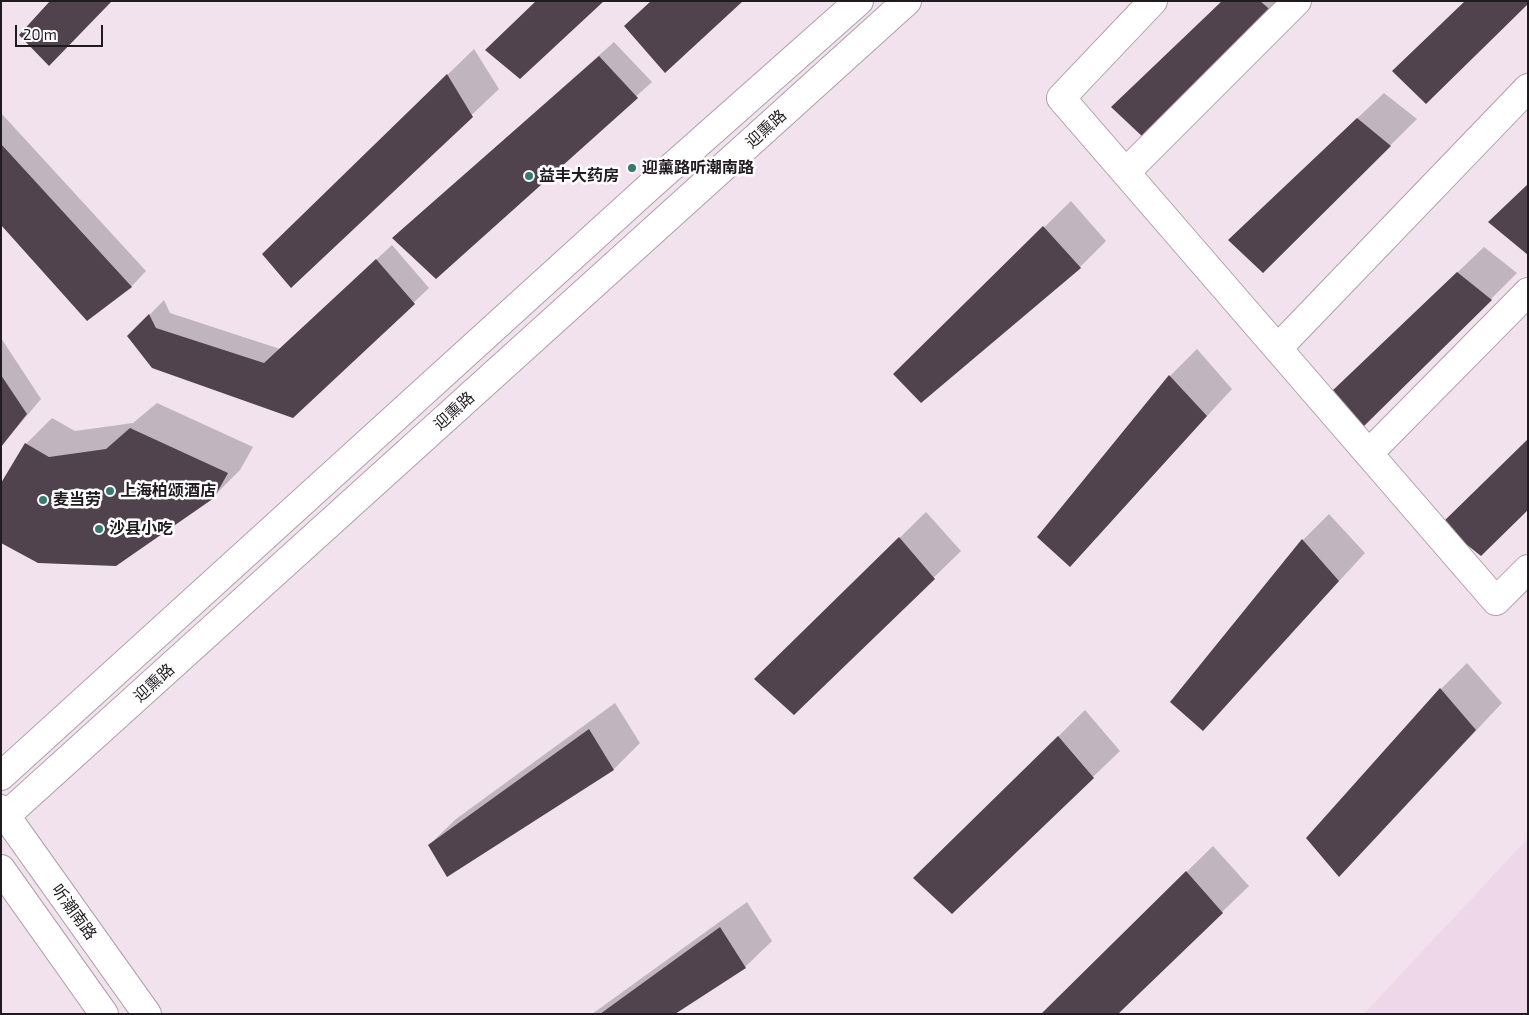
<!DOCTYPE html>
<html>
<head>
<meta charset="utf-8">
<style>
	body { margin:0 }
	#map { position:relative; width:1529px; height:1015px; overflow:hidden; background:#f1e2ee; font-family:"Exo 2",sans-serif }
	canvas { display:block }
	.frame { position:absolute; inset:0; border:2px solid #201b1f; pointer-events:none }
	.scale { position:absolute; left:15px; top:25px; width:88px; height:22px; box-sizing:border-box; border:2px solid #201b1f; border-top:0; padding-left:6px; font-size:15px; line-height:18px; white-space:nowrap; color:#201b1f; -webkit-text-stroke:4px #fff; paint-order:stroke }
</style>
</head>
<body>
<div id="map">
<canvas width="1529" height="1015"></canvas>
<div class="frame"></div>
<div class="scale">20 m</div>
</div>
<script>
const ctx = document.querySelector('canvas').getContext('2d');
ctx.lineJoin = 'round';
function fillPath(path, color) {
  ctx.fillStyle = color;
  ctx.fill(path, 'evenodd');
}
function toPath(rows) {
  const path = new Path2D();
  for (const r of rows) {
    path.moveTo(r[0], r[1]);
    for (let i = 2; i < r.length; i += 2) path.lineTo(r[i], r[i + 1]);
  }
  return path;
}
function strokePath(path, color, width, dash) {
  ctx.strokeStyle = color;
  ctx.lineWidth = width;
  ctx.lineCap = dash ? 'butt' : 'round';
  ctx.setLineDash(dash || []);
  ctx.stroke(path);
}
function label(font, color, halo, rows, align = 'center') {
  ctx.font = font + ' "Exo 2","Noto Sans SC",sans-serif';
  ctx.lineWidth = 5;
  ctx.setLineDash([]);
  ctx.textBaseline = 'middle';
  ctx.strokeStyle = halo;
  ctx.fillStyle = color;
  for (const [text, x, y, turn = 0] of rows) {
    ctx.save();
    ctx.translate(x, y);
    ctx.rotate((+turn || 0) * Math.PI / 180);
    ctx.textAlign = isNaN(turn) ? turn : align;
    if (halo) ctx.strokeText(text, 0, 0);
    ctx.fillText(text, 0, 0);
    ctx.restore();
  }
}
const built = toPath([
	[1528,838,1528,1014,1364,1014]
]);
const shadow = toPath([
	[1222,1,1284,1,1113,107],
	[614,42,652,82,436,277,394,238],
	[474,49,499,89,291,286,290,228],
	[1384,93,1417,119,1263,271,1256,214],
	[1,113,146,271,132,286,87,320,1,223],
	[1071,201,1106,241,1080,267,921,348],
	[392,245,429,288,293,417,128,337,164,300,170,313,280,349],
	[1484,247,1517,273,1491,299,1332,392],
	[1,338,41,399,1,446],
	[1197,349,1232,389,1070,565,1039,537,1170,376],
	[157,403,253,447,240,470,213,497,115,564,26,444,52,418,75,431,133,423],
	[926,512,961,551,794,713,782,653],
	[1329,514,1365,553,1203,729,1172,702,1303,540],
	[1467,663,1502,703,1365,849,1441,689],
	[615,703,640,743,614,769,448,875,429,845,456,819],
	[1085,710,1120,751,952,912,941,852],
	[1213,846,1249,886,1222,912,1116,1014,1069,987],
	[747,902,772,941,745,967,672,1014,592,1014]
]);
const building = toPath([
	[50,1,112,1,49,66,19,35],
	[536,1,604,1,520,79,485,50],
	[651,1,743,1,665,73,624,26],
	[1222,1,1260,1,1274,13,1145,139,1111,107],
	[1465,1,1528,1,1528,4,1426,104,1392,71],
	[599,56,638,98,436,279,392,238],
	[447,74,473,117,291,288,262,254],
	[1357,118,1391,146,1263,273,1228,240],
	[1,144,132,287,87,321,1,225],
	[1528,184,1528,255,1488,222],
	[1043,226,1081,268,921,403,893,374],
	[376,259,415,304,293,418,152,368,127,336,149,314,156,328,264,363],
	[1457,272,1492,300,1363,427,1331,392],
	[1,375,27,414,1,447],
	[1169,375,1207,416,1070,567,1037,537],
	[130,428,228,473,214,498,116,566,38,563,1,543,1,483,25,443,49,457,106,449],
	[1528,439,1528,510,1481,556,1441,524],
	[899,537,935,579,794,715,754,679],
	[1302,539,1339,581,1203,731,1170,702],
	[1440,688,1476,730,1339,877,1306,838],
	[589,729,614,770,447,877,428,845],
	[1058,736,1094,778,952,914,913,878],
	[1186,871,1223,913,1118,1014,1041,1014],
	[720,927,746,968,675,1014,600,1014]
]);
const minor = toPath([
	[1153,1,1061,98,1496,601,1528,569],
	[1126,172,1297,1],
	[1278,348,1528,88],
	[1369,453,1528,292],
	[1,776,649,187,859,1],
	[1,820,907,1]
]);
const major = toPath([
	[1,809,147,1014],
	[1,869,104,1014]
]);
const markers = [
	[632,168,5,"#347a6f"],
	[529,176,5,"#347a6f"],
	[110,491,5,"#347a6f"],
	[43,500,5,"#347a6f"],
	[99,529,5,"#347a6f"]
];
const streetNames = [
	["迎熏路",766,129,-42],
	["迎熏路",454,411,-42],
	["迎熏路",154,683,-42],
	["听潮南路",74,912,54]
];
const poiNames = [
	["迎薰路听潮南路",642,168],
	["益丰大药房",539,176],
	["上海柏颂酒店",120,491],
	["麦当劳",53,500],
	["沙县小吃",109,529]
];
fillPath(built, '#edd7e9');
fillPath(shadow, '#0003');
fillPath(building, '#50434d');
strokePath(minor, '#ae9fab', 30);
strokePath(major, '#ae9fab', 30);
strokePath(minor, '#fff', 28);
strokePath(major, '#fff', 28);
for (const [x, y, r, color] of markers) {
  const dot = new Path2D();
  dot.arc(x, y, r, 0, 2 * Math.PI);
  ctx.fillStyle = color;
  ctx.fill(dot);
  strokePath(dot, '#fff', 2);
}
label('16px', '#201b1f', '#fff', streetNames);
label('bold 16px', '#201b1f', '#fff', poiNames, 'left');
</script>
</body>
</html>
